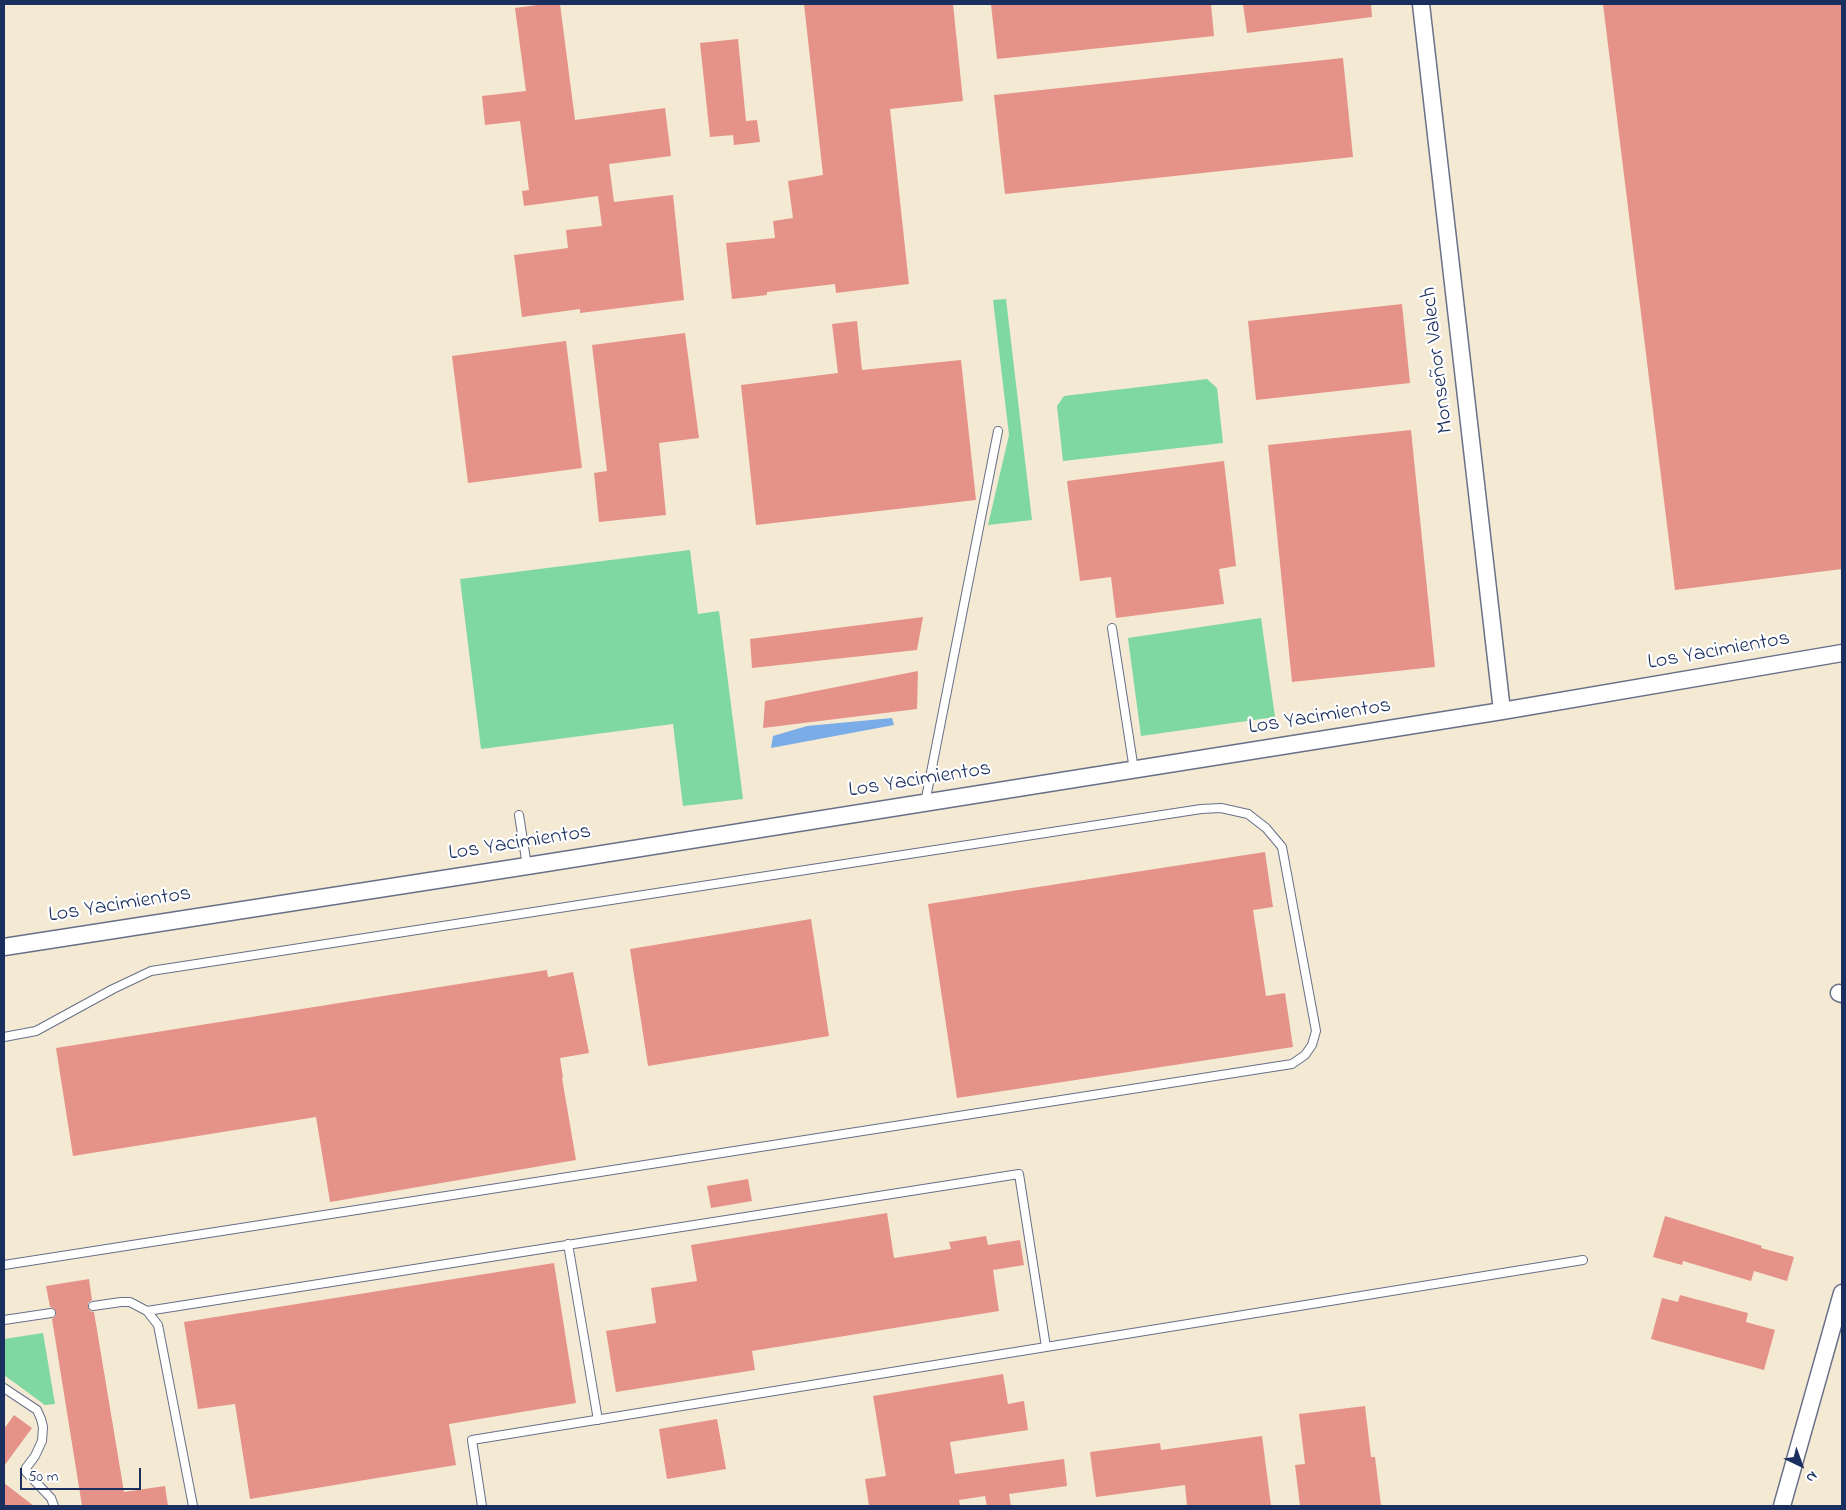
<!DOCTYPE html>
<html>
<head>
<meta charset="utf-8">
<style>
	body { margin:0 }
	#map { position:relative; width:1846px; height:1510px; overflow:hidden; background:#f4e9d3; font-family:"Indie Flower",sans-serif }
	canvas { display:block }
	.frame { position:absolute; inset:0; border:5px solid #1b2f5e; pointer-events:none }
	.north { position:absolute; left:1776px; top:1440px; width:50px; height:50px; -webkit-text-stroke:4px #fff; paint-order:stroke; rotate:138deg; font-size:14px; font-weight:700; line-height:20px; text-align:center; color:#1b2f5e }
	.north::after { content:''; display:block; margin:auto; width:18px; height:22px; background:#1b2f5e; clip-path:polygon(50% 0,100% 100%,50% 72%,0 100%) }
	.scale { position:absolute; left:20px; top:1468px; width:121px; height:22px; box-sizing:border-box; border:2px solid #1b2f5e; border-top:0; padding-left:6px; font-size:15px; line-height:18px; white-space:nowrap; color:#1b2f5e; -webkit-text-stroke:4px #fff; paint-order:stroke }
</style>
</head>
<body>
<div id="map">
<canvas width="1846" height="1510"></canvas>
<div class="frame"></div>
<div class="north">N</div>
<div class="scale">50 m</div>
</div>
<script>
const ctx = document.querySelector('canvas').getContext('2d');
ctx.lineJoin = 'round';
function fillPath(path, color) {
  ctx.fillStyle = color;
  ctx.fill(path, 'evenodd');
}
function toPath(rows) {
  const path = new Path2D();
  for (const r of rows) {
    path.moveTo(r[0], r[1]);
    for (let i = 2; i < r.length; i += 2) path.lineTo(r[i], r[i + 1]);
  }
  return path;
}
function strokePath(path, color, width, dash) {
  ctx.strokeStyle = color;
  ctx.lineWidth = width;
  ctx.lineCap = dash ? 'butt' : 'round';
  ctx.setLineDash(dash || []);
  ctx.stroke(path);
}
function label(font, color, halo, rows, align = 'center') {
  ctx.font = font + ' "Indie Flower",sans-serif';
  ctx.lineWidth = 4.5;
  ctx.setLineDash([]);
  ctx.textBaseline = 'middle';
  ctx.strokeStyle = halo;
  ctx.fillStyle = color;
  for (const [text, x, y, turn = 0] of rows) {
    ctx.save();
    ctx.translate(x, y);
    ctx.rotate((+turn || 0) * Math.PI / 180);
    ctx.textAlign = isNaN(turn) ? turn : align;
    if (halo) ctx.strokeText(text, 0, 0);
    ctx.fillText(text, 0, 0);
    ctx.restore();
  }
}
const green = toPath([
	[1006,299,1032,520,988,525,1009,435,993,300],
	[1207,379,1217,388,1223,443,1063,461,1057,406,1064,396],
	[690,550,698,614,719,611,743,799,683,806,673,724,481,749,460,579],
	[1261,618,1275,717,1141,736,1128,638],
	[43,1333,55,1404,45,1405,4,1375,4,1339]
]);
const water = toPath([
	[892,718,894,725,771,748,773,736,807,726]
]);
const building = toPath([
	[545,4,560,4,575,120,665,108,671,156,609,164,614,202,673,195,684,300,580,313,580,309,522,317,514,255,568,248,566,230,602,226,598,196,524,206,522,191,529,190,520,121,485,125,482,96,526,91,515,8],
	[804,4,953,4,963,101,890,109,909,284,836,293,835,284,767,292,767,295,732,299,726,243,775,238,773,221,793,218,788,181,823,175],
	[991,4,1211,4,1214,36,997,59],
	[1243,4,1371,4,1372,17,1247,33],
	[1603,4,1842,4,1842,569,1675,590],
	[738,39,746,121,757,120,760,142,734,145,733,135,710,137,700,43],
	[1343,58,1353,157,1005,194,994,95],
	[1402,304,1410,383,1256,400,1248,321],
	[857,321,862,370,961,360,976,500,756,525,741,385,838,373,832,324],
	[685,333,699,438,659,443,666,515,599,522,594,473,607,471,592,345],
	[566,341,582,468,468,483,452,356],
	[1411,430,1435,667,1292,682,1268,445],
	[1224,461,1236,566,1219,569,1224,604,1116,618,1111,577,1080,581,1067,481],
	[923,617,917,650,752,668,750,639],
	[918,671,917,709,763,728,765,701],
	[1265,852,1273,907,1253,910,1266,996,1285,993,1293,1047,957,1098,928,904],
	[811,919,829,1036,648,1066,630,949],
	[547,970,548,977,573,972,589,1053,560,1058,563,1078,562,1078,576,1160,330,1202,316,1117,73,1156,56,1048],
	[748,1179,752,1201,711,1208,707,1186],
	[887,1213,894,1258,951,1249,949,1242,986,1236,988,1245,1020,1240,1024,1265,993,1270,999,1311,752,1351,755,1370,616,1392,606,1331,656,1323,651,1288,697,1281,691,1245],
	[1665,1216,1762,1246,1761,1248,1794,1257,1787,1281,1754,1271,1751,1281,1683,1261,1682,1265,1653,1257],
	[554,1263,576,1403,449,1424,456,1465,250,1499,235,1404,198,1409,184,1322],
	[89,1279,92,1300,88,1303,88,1307,90,1311,94,1312,124,1492,165,1486,168,1506,82,1506,52,1319,56,1315,56,1312,53,1308,50,1307,46,1286],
	[1680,1295,1748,1313,1746,1322,1775,1330,1764,1370,1651,1339,1662,1298,1678,1302],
	[1003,1374,1008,1404,1024,1401,1028,1430,950,1442,955,1474,1064,1459,1067,1486,1009,1494,1011,1506,987,1506,985,1496,959,1500,960,1506,869,1506,865,1479,886,1476,873,1396],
	[1365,1406,1371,1457,1375,1457,1381,1506,1300,1506,1295,1465,1305,1464,1299,1414],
	[14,1415,32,1428,4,1466,4,1429],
	[717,1419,726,1469,667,1479,659,1429],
	[1262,1436,1271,1506,1187,1506,1185,1485,1096,1497,1090,1452,1160,1443,1161,1450],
	[4,1483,34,1506,4,1506]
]);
const lane = toPath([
	[1112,628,1134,770],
	[925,803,998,431],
	[519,815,527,866],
	[4,1037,36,1031,113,989,151,971,1201,809,1221,808,1248,814,1266,828,1282,847,1316,1031,1312,1045,1305,1055,1292,1064,4,1265],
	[568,1244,598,1420],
	[93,1306,121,1302,130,1302,147,1311,158,1325,193,1506],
	[147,1311,1019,1174,1046,1347],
	[4,1320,51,1313],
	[4,1388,37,1410,41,1419,43,1427,42,1441,35,1456,26,1468,26,1472,51,1498,54,1506],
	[482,1506,472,1440,1583,1260]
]);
const street = toPath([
	[1421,4,1502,711],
	[4,947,527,866,1502,711,1842,653],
	[1839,993,1842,994],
	[1782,1506,1842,1293]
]);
const streetNames = [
	["Monseñor Valech",1439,360,-97],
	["Los Yacimientos",1719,652,-10],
	["Los Yacimientos",1320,718,-9],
	["Los Yacimientos",920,781,-9],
	["Los Yacimientos",520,844,-9],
	["Los Yacimientos",120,906,-9]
];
fillPath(green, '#7ed89f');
fillPath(water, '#7aade7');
fillPath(building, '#e59389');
strokePath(lane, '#677087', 10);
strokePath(street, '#677087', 19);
strokePath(lane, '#fff', 8);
strokePath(street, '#fff', 16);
label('22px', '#1b2f5e', '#fff', streetNames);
</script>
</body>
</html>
